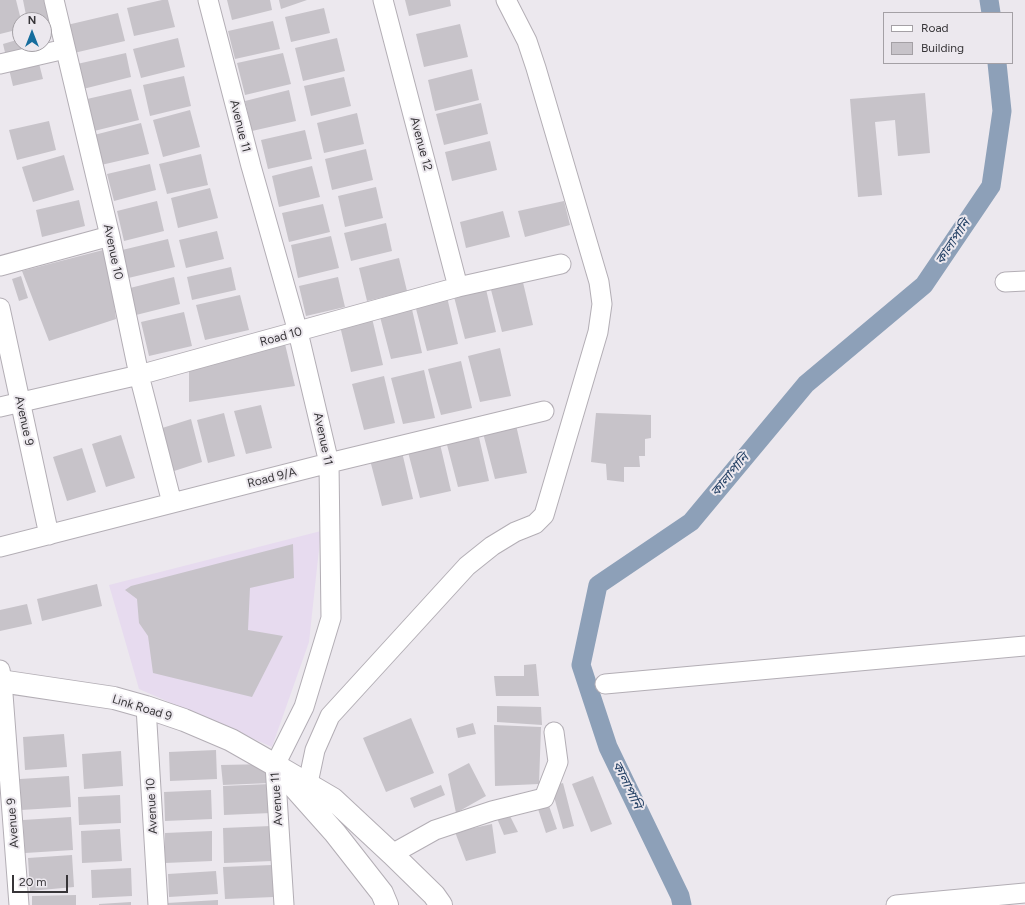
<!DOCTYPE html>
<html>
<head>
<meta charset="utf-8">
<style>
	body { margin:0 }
	#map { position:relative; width:1025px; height:905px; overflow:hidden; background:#ece8ee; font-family:Figtree,sans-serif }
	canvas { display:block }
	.legend { position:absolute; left:883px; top:12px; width:130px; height:52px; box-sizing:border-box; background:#ece8ee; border:1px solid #a4a0a5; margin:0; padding:5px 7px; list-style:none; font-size:12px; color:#373538 }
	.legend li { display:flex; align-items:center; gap:8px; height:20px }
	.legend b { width:20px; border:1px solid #a4a0a5 }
	.north { position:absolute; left:12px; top:12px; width:40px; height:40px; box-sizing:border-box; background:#ece8ee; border:1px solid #a4a0a5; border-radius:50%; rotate:0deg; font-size:11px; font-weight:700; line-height:16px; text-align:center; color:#373538 }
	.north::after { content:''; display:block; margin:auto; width:14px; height:18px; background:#166d9d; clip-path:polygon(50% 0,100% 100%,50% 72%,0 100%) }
	.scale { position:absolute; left:12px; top:875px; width:56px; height:18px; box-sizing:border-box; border:2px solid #373538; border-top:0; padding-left:5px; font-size:12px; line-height:14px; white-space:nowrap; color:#373538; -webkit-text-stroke:3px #ece8ee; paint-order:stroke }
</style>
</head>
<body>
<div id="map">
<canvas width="1025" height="905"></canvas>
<ul class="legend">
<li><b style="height:5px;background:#fff"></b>Road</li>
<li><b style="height:11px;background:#c7c3c9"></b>Building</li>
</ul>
<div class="north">N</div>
<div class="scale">20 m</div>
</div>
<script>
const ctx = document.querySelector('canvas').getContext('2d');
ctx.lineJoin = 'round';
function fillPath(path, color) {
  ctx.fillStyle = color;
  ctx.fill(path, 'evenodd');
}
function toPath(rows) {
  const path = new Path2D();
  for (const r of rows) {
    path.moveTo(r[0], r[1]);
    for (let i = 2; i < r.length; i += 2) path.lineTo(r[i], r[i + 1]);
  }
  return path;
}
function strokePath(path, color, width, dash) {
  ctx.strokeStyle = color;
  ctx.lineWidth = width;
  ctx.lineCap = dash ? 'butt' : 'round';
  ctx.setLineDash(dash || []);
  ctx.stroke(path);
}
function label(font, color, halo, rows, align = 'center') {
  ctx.font = font + ' Figtree,"Noto Sans Bengali",sans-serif';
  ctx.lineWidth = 4;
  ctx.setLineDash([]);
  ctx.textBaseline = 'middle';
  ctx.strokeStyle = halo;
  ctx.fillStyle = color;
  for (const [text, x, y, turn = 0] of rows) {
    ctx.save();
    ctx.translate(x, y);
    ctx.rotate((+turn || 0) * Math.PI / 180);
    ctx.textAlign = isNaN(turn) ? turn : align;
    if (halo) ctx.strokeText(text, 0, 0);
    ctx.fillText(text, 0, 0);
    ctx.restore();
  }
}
const commercial = toPath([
	[321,531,309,642,272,747,139,689,109,585]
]);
const canal = toPath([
	[989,0,991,13],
	[682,905,680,896,608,747,581,665,598,585,691,522,806,384,924,285,991,186,1002,111,997,63]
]);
const building = toPath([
	[0,0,16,0,21,20,20,29,0,34],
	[23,0,46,0,50,23,44,24,44,20,27,20],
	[162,0,168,0,175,27,134,36,127,8],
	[227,0,270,0,272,10,232,20],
	[279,0,307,0,281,9],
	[405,0,450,0,451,6,409,16],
	[324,8,330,33,291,42,285,17],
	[118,13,125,41,74,53,67,25],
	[273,21,280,49,235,59,228,31],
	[460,24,468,57,424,67,416,34],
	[178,38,185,67,141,78,133,49],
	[337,38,345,71,303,81,295,48],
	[20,39,20,44,34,44,43,79,13,86,3,44],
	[126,53,131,77,83,89,77,64],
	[283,53,291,84,245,95,237,63],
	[472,69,479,100,435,111,428,80],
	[184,76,191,106,150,116,143,85],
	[344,77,351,106,311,116,304,86],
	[131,89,139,120,94,131,87,99],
	[289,90,296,121,252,131,245,101],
	[925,93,930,153,898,156,895,120,875,122,882,195,858,197,850,99],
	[481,103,488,134,444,145,436,114],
	[190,110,200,147,163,157,153,120],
	[357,113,364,144,324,153,317,123],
	[49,121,56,150,17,160,9,130],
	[141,123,149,154,101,165,94,135],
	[305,130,312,159,268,169,261,140],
	[490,141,497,170,452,181,445,152],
	[366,149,373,180,332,190,325,159],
	[201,154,208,185,167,194,159,164],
	[64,155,74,190,33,202,22,167],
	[150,164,156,190,114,201,107,174],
	[312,166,320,197,279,207,272,176],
	[376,187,383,218,345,227,338,196],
	[210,188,218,218,178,228,171,198],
	[79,200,85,226,42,237,36,210],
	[157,201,164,231,124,241,117,211],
	[564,201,570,225,525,237,518,211],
	[323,204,330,232,289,242,282,213],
	[503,211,510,237,466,248,460,222],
	[386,223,392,251,351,261,344,233],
	[217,231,224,259,186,268,179,240],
	[331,236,339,268,298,278,291,245],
	[168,239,175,267,124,279,118,251],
	[107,249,116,319,49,341,22,271],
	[399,258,407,291,367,301,359,268],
	[231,267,236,290,192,300,187,277],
	[21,276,28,298,19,301,12,279],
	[174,277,180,304,132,316,126,289],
	[338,277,345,307,306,316,299,286],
	[522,278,533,325,502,332,490,286],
	[485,285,496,332,465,339,453,293],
	[240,295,249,330,205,340,196,305],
	[447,297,458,344,427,351,415,305],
	[411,305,422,353,391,359,379,313],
	[184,312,192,346,149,356,141,322],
	[372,318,383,365,351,372,340,326],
	[285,344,295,386,189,402,189,371],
	[500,348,511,396,480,402,468,356],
	[461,361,472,408,441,415,428,369],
	[424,370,435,418,403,424,391,378],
	[384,376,395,423,364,430,352,384],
	[261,405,272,448,246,454,234,411],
	[224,413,235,456,208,463,197,420],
	[596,413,651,415,651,438,645,439,645,456,639,456,640,467,624,467,624,482,607,480,606,464,591,462],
	[191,419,202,462,171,472,159,429],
	[516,425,527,473,495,479,483,433],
	[478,433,489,481,458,487,446,441],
	[121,435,135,478,106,487,92,444],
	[440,444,451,491,420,498,408,452],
	[82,448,96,492,67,501,53,457],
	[402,452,413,499,382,506,370,460],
	[293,544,294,578,250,588,248,630,283,636,252,697,153,673,148,636,139,623,137,599,125,590,131,586],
	[97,584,102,606,42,621,37,599],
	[27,604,32,624,0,631,0,610],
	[536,664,539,696,496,696,494,676,524,676,524,665],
	[497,706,541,707,542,725,497,722],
	[411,718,434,773,386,792,363,738],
	[473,723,476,734,458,738,456,728],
	[494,725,541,727,539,784,495,786],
	[64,734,67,767,25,770,23,737],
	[216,750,217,779,170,781,169,752],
	[121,751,123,786,84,789,82,754],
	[469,763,486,796,456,813,448,774],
	[268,764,270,783,223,785,221,765],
	[69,776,71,807,21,810,20,779],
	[593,776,612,824,591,832,572,784],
	[563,783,574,826,563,829,551,786],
	[270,784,271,813,224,815,223,786],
	[441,785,445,795,414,808,410,798],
	[211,790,212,819,165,821,164,792],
	[120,795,121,823,79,825,78,797],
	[548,803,557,829,546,833,537,806],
	[509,814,518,832,504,835,496,816],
	[71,817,73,850,25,853,23,820],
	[492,824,496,853,466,861,455,832],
	[271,826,272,861,224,863,223,828],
	[120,829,122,861,82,863,81,831],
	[212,831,212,861,165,863,165,833],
	[72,855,74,887,30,891,28,858],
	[272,865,274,897,225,899,223,867],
	[131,868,132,896,92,898,91,870],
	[216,871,218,894,169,897,168,874],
	[76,895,76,905,32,905,32,896],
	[218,900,218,905,167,905,167,903],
	[131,902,131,905,99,905,99,904]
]);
const street = toPath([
	[54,0,110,236,139,375,172,503],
	[208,0,251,166,298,332,329,463,331,618,304,707,275,765,284,905],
	[383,0,458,287],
	[0,64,65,49],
	[0,266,110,236],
	[1005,282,1025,281],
	[0,308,49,535],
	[0,407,139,375,458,287,561,264],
	[0,547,329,463,544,411],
	[0,670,2,681,19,905],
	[605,684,1025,646],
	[146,707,158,905],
	[308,783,315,750,330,716,467,566,492,546,515,532,535,524,544,515,598,332,602,304,599,282,536,68,527,41,506,0],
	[392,854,435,830,492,811,544,798,558,762,554,732],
	[896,905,1025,893]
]);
const secondary = toPath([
	[0,681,114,698,146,707,184,720,231,740,275,765]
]);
const primary = toPath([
	[275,765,333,799,392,854,434,895,441,905],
	[286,778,335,833,382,893,387,905]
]);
const streetNames = [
	["Avenue 11",240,126,76],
	["Avenue 12",421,144,75],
	["Avenue 10",113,252,78],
	["Road 10",281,337,-15],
	["Avenue 9",24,421,78],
	["Avenue 11",323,439,78],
	["Road 9/A",272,478,-14],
	["Link Road 9",142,708,17],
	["Avenue 11",277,799,-94],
	["Avenue 10",152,806,-93],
	["Avenue 9",13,823,-94]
];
const waterNames = [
	["কালাপানি",953,242,-56],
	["কালাপানি",730,475,-50],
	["কালাপানি",627,785,64]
];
fillPath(commercial, '#e7dbef');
strokePath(canal, '#8da0b8', 19);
fillPath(building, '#c7c3c9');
strokePath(street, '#b3aeb5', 21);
strokePath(secondary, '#b3aeb5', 24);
strokePath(primary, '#b3aeb5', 24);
strokePath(street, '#fff', 19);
strokePath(secondary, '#fff', 22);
strokePath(primary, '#fff', 22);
label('12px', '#373538', '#ece8ee', streetNames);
label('italic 13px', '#244165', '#ece8ee', waterNames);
</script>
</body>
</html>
